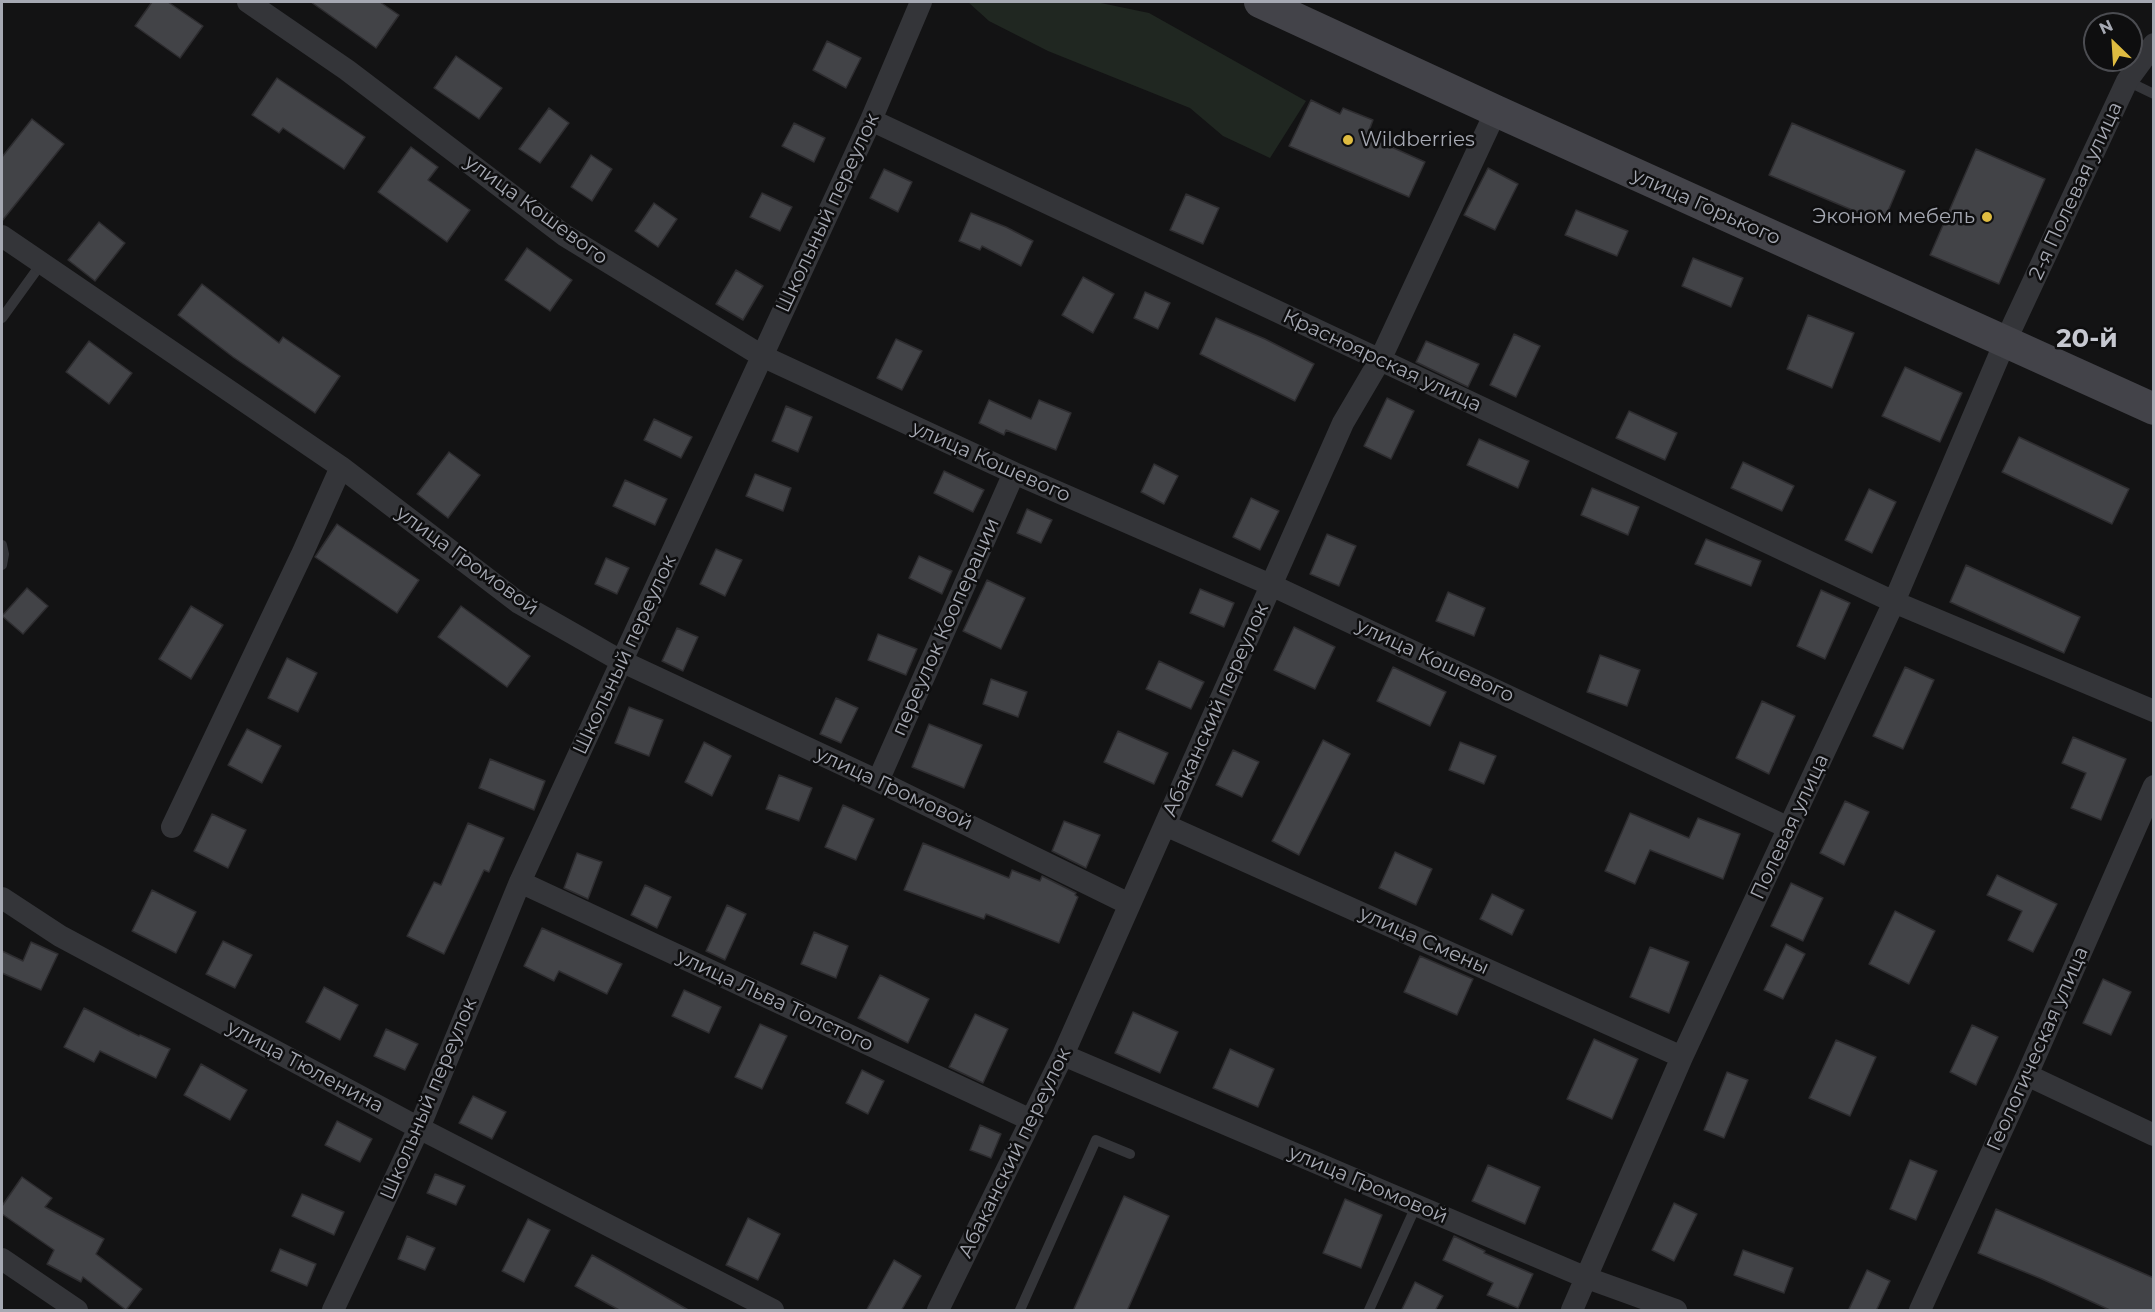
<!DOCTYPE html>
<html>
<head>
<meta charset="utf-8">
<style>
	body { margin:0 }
	#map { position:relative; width:2155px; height:1312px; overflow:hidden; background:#131314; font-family:Montserrat,sans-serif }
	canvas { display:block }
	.frame { position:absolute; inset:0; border:3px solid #a6a9b3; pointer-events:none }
	.north { position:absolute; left:2083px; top:12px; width:60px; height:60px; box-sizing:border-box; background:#0e0e0f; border:2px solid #4b4c51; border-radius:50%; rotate:335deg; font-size:16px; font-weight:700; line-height:24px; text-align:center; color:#a6a9b3 }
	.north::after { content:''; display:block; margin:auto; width:21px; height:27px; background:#dfbc41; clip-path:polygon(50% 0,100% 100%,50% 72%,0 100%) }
</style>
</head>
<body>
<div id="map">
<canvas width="2155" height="1312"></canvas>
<div class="frame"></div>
<div class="north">N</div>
</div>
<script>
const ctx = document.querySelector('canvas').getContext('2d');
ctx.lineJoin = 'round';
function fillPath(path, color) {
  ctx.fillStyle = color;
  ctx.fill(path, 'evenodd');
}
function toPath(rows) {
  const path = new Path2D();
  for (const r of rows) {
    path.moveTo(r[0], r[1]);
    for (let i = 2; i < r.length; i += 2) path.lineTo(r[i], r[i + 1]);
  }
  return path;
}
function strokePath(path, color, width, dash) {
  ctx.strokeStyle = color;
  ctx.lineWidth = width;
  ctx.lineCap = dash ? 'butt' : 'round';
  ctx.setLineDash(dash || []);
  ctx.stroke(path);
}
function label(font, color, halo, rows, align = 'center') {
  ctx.font = font + ' Montserrat,sans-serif';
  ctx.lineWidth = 5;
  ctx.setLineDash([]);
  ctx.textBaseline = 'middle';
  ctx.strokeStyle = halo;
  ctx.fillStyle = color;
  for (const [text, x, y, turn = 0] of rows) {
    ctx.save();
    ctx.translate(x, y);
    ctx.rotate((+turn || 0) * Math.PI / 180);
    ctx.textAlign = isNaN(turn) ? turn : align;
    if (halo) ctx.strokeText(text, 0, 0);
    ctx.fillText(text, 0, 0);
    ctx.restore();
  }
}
const green = toPath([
	[968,2,1096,2,1149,13,1306,101,1270,158,1223,136,1190,108,1048,51,989,21]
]);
const building = toPath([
	[152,2,168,2,203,26,180,58,135,26,152,2],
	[311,2,380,2,399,15,376,48,311,2],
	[827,41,861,58,846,88,813,70,827,41],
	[456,56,502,88,479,119,434,88,456,56],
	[277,78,365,137,344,169,283,128,279,133,252,115,277,78],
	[1311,100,1340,114,1343,108,1373,120,1367,136,1425,162,1409,197,1289,146,1311,100],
	[549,108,569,123,540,163,519,149,549,108],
	[32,119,64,144,2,221,2,157,32,119],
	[794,123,825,138,814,162,782,146,794,123],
	[1792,123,1905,171,1883,223,1769,175,1792,123],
	[411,147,438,167,428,180,470,210,447,242,378,192,411,147],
	[1976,149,2045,179,1999,284,1930,255,1976,149],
	[591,155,612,169,592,201,571,187,591,155],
	[1488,168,1518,184,1495,230,1464,215,1488,168],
	[884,169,912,182,898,212,870,198,884,169],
	[762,193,792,207,780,231,750,217,762,193],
	[1186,194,1219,208,1203,244,1170,230,1186,194],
	[654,203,677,219,658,247,635,231,654,203],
	[1576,210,1628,231,1617,256,1565,235,1576,210],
	[971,213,1006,227,1033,241,1021,266,982,246,980,250,959,241,971,213],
	[99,222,125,243,95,281,68,260,99,222],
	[527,248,572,280,550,311,505,280,527,248],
	[1693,258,1743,278,1731,307,1682,286,1693,258],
	[736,270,763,286,743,320,716,304,736,270],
	[1083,277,1114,294,1093,333,1062,315,1083,277],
	[202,284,279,343,283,337,340,376,315,413,233,357,178,315,202,284],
	[1145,292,1170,303,1158,329,1134,318,1145,292],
	[1808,315,1854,333,1832,388,1787,369,1808,315],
	[1216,318,1265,339,1314,364,1295,401,1200,354,1216,318],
	[1514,334,1540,346,1516,397,1490,385,1514,334],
	[896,339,922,351,902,390,877,378,896,339],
	[89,341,132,373,109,404,66,372,89,341],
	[1426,341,1479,364,1468,387,1416,362,1426,341],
	[1905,367,1962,393,1940,442,1882,416,1905,367],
	[1387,398,1414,411,1391,459,1364,446,1387,398],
	[989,400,1031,419,1039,400,1071,413,1056,450,1006,430,1004,435,979,423,989,400],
	[786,406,812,417,798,452,772,441,786,406],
	[1629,411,1677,433,1665,460,1616,438,1629,411],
	[654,419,692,437,681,458,644,440,654,419],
	[2019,437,2129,489,2112,524,2002,472,2019,437],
	[1479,439,1529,461,1518,488,1467,465,1479,439],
	[449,452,480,475,448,518,417,494,449,452],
	[1743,462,1794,486,1782,511,1731,488,1743,462],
	[1154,464,1178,476,1164,504,1141,492,1154,464],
	[944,471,984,490,973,512,934,493,944,471],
	[755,474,791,488,783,511,746,496,755,474],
	[625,480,667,499,655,525,613,506,625,480],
	[1592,488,1639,507,1628,535,1581,515,1592,488],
	[1869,489,1896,502,1872,553,1845,540,1869,489],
	[1251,498,1279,511,1260,550,1233,537,1251,498],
	[1027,509,1052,520,1041,543,1017,533,1027,509],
	[337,524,419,580,397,613,315,557,337,524],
	[1327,534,1356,546,1339,586,1310,574,1327,534],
	[1706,539,1761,561,1751,586,1695,564,1706,539],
	[716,549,742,560,725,596,700,584,716,549],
	[919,556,952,571,942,594,909,578,919,556],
	[606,558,629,568,617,594,595,584,606,558],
	[1966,565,2080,617,2064,653,1950,602,1966,565],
	[987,580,1025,598,1001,649,963,631,987,580],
	[27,588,48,606,23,634,2,616,27,588],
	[1200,589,1234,603,1224,627,1190,613,1200,589],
	[1821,590,1850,603,1825,659,1797,646,1821,590],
	[1448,592,1485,608,1474,636,1436,621,1448,592],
	[191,606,223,625,191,679,159,659,191,606],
	[461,606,530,656,507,687,438,637,461,606],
	[1294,627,1335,647,1315,689,1274,670,1294,627],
	[677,628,698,637,683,671,662,661,677,628],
	[878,634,917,649,906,675,868,660,878,634],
	[1600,655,1640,670,1627,706,1587,692,1600,655],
	[287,658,317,673,298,712,268,698,287,658],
	[1159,661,1204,682,1191,709,1146,689,1159,661],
	[1393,667,1446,692,1430,726,1377,701,1393,667],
	[1905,667,1934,680,1903,749,1873,736,1905,667],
	[991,679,1027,692,1018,717,983,704,991,679],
	[836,698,858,708,841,743,820,734,836,698],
	[1762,701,1795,716,1769,774,1736,758,1762,701],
	[629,707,663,720,649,756,615,743,629,707],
	[929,724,982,745,964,788,912,767,929,724],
	[247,729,281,746,262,783,228,765,247,729],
	[1118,731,1168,753,1154,784,1104,762,1118,731],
	[2073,737,2126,759,2101,820,2071,808,2086,773,2062,763,2073,737],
	[1323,740,1350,754,1299,855,1272,841,1323,740],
	[704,742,731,756,712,796,685,782,704,742],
	[1460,742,1496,756,1484,784,1449,770,1460,742],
	[1233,750,1259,762,1242,797,1216,785,1233,750],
	[490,759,545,781,534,810,479,788,490,759],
	[779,775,812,788,799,821,766,809,779,775],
	[1845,801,1869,812,1844,865,1820,853,1845,801],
	[843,805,874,819,856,860,825,847,843,805],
	[1630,813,1689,838,1698,818,1740,834,1723,879,1650,850,1635,884,1605,871,1630,813],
	[212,814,246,830,228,868,194,851,212,814],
	[1064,821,1100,835,1086,868,1052,851,1064,821],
	[468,823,504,838,489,872,484,870,444,954,407,936,434,882,441,885,468,823],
	[923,843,1009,878,1012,870,1040,881,1042,876,1076,893,1075,895,1078,897,1059,943,986,914,984,919,904,890,923,843],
	[1395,852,1432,869,1416,905,1379,888,1395,852],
	[577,853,602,862,588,899,564,888,577,853],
	[1997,875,2057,904,2033,952,2008,940,2022,911,1987,895,1997,875],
	[1791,883,1823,898,1803,941,1771,926,1791,883],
	[645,885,671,897,657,928,631,915,645,885],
	[152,890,196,912,176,953,132,931,152,890],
	[1492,894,1524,910,1512,935,1480,919,1492,894],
	[727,905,746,914,725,960,706,951,727,905],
	[1895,911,1935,931,1909,984,1869,964,1895,911],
	[542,928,622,964,607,994,559,971,554,981,524,966,542,928],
	[814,932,848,946,836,978,801,964,814,932],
	[223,941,252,955,235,988,206,974,223,941],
	[31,942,58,954,41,990,2,973,2,951,23,961,31,942],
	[1786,944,1805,954,1783,999,1764,990,1786,944],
	[1650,947,1689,962,1669,1013,1630,997,1650,947],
	[1420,956,1473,979,1457,1015,1404,992,1420,956],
	[880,975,929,999,908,1043,858,1018,880,975],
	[2103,979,2131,992,2111,1035,2083,1023,2103,979],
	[324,987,358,1005,340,1040,306,1022,324,987],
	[684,990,721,1007,709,1033,672,1016,684,990],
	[84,1008,139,1036,140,1035,170,1049,156,1078,100,1051,94,1062,64,1047,84,1008],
	[1133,1012,1178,1032,1160,1073,1115,1053,1133,1012],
	[975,1014,1008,1029,983,1083,949,1067,975,1014],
	[760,1024,787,1036,762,1089,735,1077,760,1024],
	[1972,1025,1998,1037,1976,1085,1950,1072,1972,1025],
	[386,1029,418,1044,405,1070,374,1056,386,1029],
	[1594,1039,1638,1059,1612,1119,1567,1099,1594,1039],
	[1836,1040,1876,1057,1850,1116,1809,1098,1836,1040],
	[1230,1049,1274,1069,1258,1107,1213,1088,1230,1049],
	[201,1064,247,1090,230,1120,184,1095,201,1064],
	[862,1070,884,1081,868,1114,846,1103,862,1070],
	[1727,1072,1748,1080,1724,1138,1704,1130,1727,1072],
	[473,1096,506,1112,492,1139,459,1123,473,1096],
	[337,1121,372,1139,360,1162,325,1145,337,1121],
	[980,1125,1001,1134,991,1158,970,1150,980,1125],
	[1910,1160,1937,1171,1916,1220,1890,1209,1910,1160],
	[1488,1165,1540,1187,1525,1224,1472,1201,1488,1165],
	[435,1174,465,1186,456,1205,427,1193,435,1174],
	[22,1177,52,1198,45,1207,104,1239,96,1254,142,1289,126,1310,83,1277,81,1282,47,1264,54,1250,2,1214,2,1206,22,1177],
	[302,1194,344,1212,334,1235,292,1216,302,1194],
	[1124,1196,1169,1216,1127,1311,1073,1311,1124,1196],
	[1345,1199,1382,1215,1361,1268,1323,1253,1345,1199],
	[1674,1203,1697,1214,1674,1261,1652,1250,1674,1203],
	[1996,1209,2154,1278,2154,1311,2112,1311,2042,1279,1978,1253,1996,1209],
	[748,1218,780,1234,758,1280,726,1265,748,1218],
	[528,1219,550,1230,524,1282,502,1271,528,1219],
	[407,1236,435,1248,425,1270,398,1259,407,1236],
	[1454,1236,1485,1251,1484,1253,1533,1274,1518,1308,1487,1295,1493,1283,1443,1260,1454,1236],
	[280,1249,316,1264,307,1286,271,1271,280,1249],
	[1743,1250,1793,1268,1784,1293,1734,1275,1743,1250],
	[592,1255,619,1270,690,1311,621,1311,575,1286,592,1255],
	[894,1260,921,1276,901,1311,866,1311,894,1260],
	[1867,1270,1890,1281,1876,1311,1848,1311,1867,1270],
	[1415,1282,1443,1296,1435,1311,1401,1311,1415,1282]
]);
const lane = toPath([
	[2127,81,2154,94],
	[2,318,41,264],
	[2,545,4,554,2,565],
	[1020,1310,1096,1140,1130,1154],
	[1369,1310,1416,1206]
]);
const street = toPath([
	[248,2,347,70,564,235,762,356,1014,473,1271,585,1789,828],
	[871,120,1894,602,2154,711],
	[2,236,341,467,519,603,621,661,878,781,1129,904],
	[878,781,1014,473],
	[1165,825,1682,1057],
	[172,827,303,552,341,467],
	[520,882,1031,1120],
	[2,898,60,936,419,1128,773,1310],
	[1063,1055,1587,1278,1676,1310],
	[2027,1075,2154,1135],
	[2,1259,77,1310],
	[333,1310,419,1128,520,882,871,120,921,2],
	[938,1310,1063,1055,1343,423,1380,360,1496,111],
	[1572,1310,1682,1057,1894,602,2005,342,2127,81,2154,44],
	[1920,1310,2027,1075,2154,786]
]);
const secondary = toPath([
	[1260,2,1496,111,2154,409]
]);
const markers = [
	[1348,140,6,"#dfbc41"],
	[1987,217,6,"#dfbc41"]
];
const poiNames = [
	["Wildberries",1360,140],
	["Эконом мебель",1975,217,"right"]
];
const streetNames = [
	["2-я Полевая улица",2076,191,-65],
	["улица Горького",1706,207,24],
	["улица Кошевого",536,210,36],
	["Школьный переулок",828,213,-65],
	["Красноярская улица",1382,361,25],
	["улица Кошевого",991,462,24],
	["улица Громовой",467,561,36],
	["переулок Кооперации",946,627,-66],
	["Школьный переулок",625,655,-65],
	["улица Кошевого",1435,661,25],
	["Абаканский переулок",1216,710,-66],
	["улица Громовой",894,789,25],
	["Полевая улица",1790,827,-65],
	["улица Смены",1424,941,24],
	["улица Льва Толстого",775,1001,25],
	["Геологическая улица",2038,1049,-66],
	["улица Тюленина",305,1067,28],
	["Школьный переулок",429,1099,-67],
	["Абаканский переулок",1015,1153,-64],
	["улица Громовой",1368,1185,23]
];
const districtNames = [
	["20-й",2087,339]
];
fillPath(green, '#202721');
fillPath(building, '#424347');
strokePath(building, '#2e2d30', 1.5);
strokePath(lane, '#343539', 10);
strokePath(street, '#343539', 22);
strokePath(secondary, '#434349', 32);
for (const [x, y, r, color] of markers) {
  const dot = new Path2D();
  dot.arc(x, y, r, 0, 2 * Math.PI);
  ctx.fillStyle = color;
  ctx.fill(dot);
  strokePath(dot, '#0e0e0f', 2);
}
label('20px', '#a6a9b3', '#0e0e0f', poiNames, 'left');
label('20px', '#a6a9b3', '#0e0e0f', streetNames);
label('bold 26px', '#c6c8d0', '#0e0e0f', districtNames);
</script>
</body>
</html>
